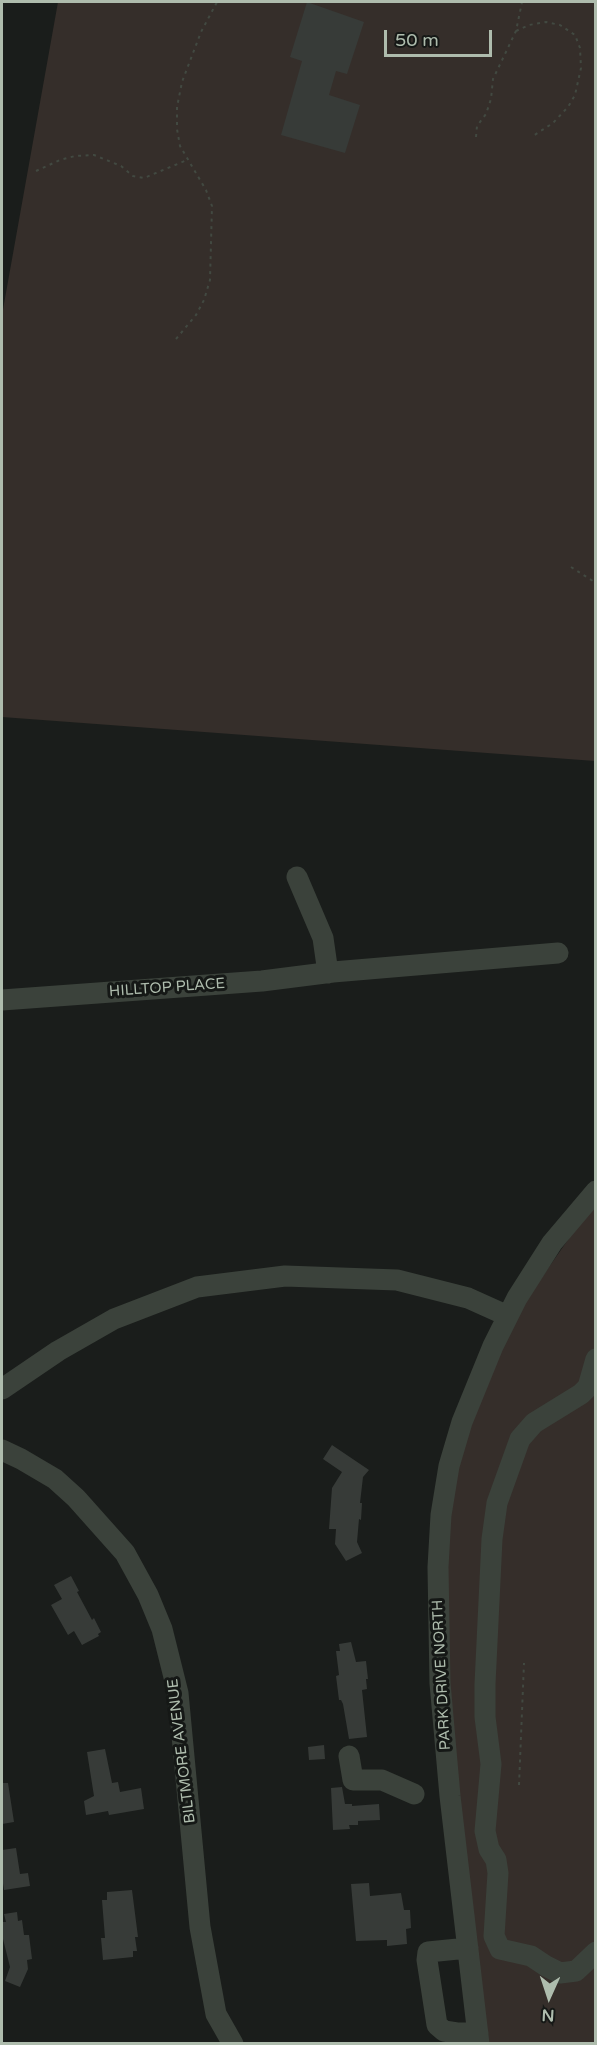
<!DOCTYPE html>
<html>
<head>
<meta charset="utf-8">
<style>
	body { margin:0 }
	#map { position:relative; width:597px; height:2045px; overflow:hidden; background:#1a1d1b; font-family:"Varela Round",sans-serif }
	canvas { display:block }
	.frame { position:absolute; inset:0; border:3px solid #aebcad; pointer-events:none }
	.north { position:absolute; left:519px; top:1967px; width:60px; height:60px; -webkit-text-stroke:4px #151816; paint-order:stroke; rotate:183deg; font-size:16px; font-weight:700; line-height:24px; text-align:center; color:#aebcad }
	.north::after { content:''; display:block; margin:auto; width:21px; height:27px; background:#aebcad; clip-path:polygon(50% 0,100% 100%,50% 72%,0 100%) }
	.scale { position:absolute; left:384px; top:30px; width:108px; height:27px; box-sizing:border-box; border:3px solid #aebcad; border-top:0; padding-left:8px; font-size:18px; line-height:21px; white-space:nowrap; color:#aebcad; -webkit-text-stroke:4px #151816; paint-order:stroke }
</style>
</head>
<body>
<div id="map">
<canvas width="597" height="2045"></canvas>
<div class="frame"></div>
<div class="north">N</div>
<div class="scale">50 m</div>
</div>
<script>
const ctx = document.querySelector('canvas').getContext('2d');
ctx.lineJoin = 'round';
function fillPath(path, color) {
  ctx.fillStyle = color;
  ctx.fill(path, 'evenodd');
}
function toPath(rows) {
  const path = new Path2D();
  for (const r of rows) {
    path.moveTo(r[0], r[1]);
    for (let i = 2; i < r.length; i += 2) path.lineTo(r[i], r[i + 1]);
  }
  return path;
}
function strokePath(path, color, width, dash) {
  ctx.strokeStyle = color;
  ctx.lineWidth = width;
  ctx.lineCap = dash ? 'butt' : 'round';
  ctx.setLineDash(dash || []);
  ctx.stroke(path);
}
function label(font, color, halo, rows, align = 'center') {
  ctx.font = font + ' "Varela Round",sans-serif';
  ctx.lineWidth = 6;
  ctx.setLineDash([]);
  ctx.textBaseline = 'middle';
  ctx.strokeStyle = halo;
  ctx.fillStyle = color;
  for (const [text, x, y, turn = 0] of rows) {
    ctx.save();
    ctx.translate(x, y);
    ctx.rotate((+turn || 0) * Math.PI / 180);
    ctx.textAlign = isNaN(turn) ? turn : align;
    if (halo) ctx.strokeText(text, 0, 0);
    ctx.fillText(text, 0, 0);
    ctx.restore();
  }
}
const green = toPath([
	[58,2,595,2,595,761,2,717,2,315],
	[595,1206,595,2043,486,2044,446,1667,445,1561,455,1477,478,1397,519,1310,579,1224]
]);
const building = toPath([
	[307,2,364,22,347,74,336,71,329,95,360,105,345,153,281,135,302,61,290,57],
	[332,1445,369,1470,363,1477,360,1503,362,1503,361,1520,359,1519,357,1542,362,1553,346,1561,335,1544,336,1529,329,1529,332,1488,342,1472,323,1459],
	[71,1576,79,1591,77,1592,92,1620,94,1618,101,1632,98,1634,99,1636,82,1645,74,1631,68,1635,51,1605,62,1599,54,1585],
	[351,1642,356,1662,366,1661,368,1679,366,1679,367,1689,362,1690,367,1737,349,1739,343,1704,341,1700,339,1700,336,1676,339,1675,336,1651,340,1651,339,1644],
	[324,1745,325,1759,309,1760,308,1747],
	[105,1749,112,1783,118,1782,120,1792,141,1788,144,1809,109,1815,108,1811,86,1815,84,1801,94,1796,87,1752],
	[2,1783,8,1783,14,1822,2,1824],
	[342,1787,345,1804,352,1804,352,1806,379,1804,380,1820,358,1821,358,1825,349,1825,350,1829,333,1830,331,1788],
	[16,1848,20,1874,28,1873,30,1886,4,1890,2,1877,2,1850],
	[369,1883,370,1896,401,1893,404,1910,410,1910,411,1928,406,1929,407,1944,387,1946,387,1940,356,1941,351,1884],
	[132,1890,138,1937,135,1937,137,1951,133,1951,133,1957,103,1960,101,1938,105,1938,102,1900,107,1900,107,1892],
	[17,1912,18,1921,22,1920,24,1935,29,1935,32,1959,27,1960,28,1969,20,1987,5,1981,10,1967,2,1935,2,1922,6,1922,4,1914]
]);
const path = toPath([
	[516,31,529,25,546,22,560,25,575,35,580,48,581,68,575,95,568,107,553,123,533,136],
	[476,137,477,126,486,114,491,99,493,79,516,31,522,2],
	[36,171,60,160,75,156,94,155,121,166,133,176,144,178,187,160],
	[176,339,196,315,204,300,210,280,212,206,206,190,180,146,177,129,177,107,182,82,201,32,217,2],
	[571,567,596,583],
	[519,1785,524,1663]
]);
const minor = toPath([
	[297,877,323,938,328,973],
	[2,1000,262,981,333,972,558,953],
	[596,1359,588,1387,581,1394,534,1423,520,1439,497,1503,492,1539,485,1684,485,1717,491,1764,485,1831,489,1849,496,1860,498,1873,494,1936,500,1949,531,1956,546,1966,560,1973,576,1971,596,1952],
	[2,1389,58,1351,114,1319,197,1287,285,1276,397,1280,468,1298,508,1316],
	[2,1450,21,1459,55,1479,76,1498,125,1553,148,1595,162,1629,178,1693,200,1927,216,2014,233,2044],
	[349,1756,353,1780,382,1780,414,1794],
	[468,1948,428,1952,427,1960,437,2025,444,2031,457,2033,478,2033],
	[479,2044,450,1796,440,1683,438,1567,441,1515,449,1466,462,1422,493,1346,517,1298,552,1243,596,1191]
]);
const streetNames = [
	["HILLTOP PLACE",167,988,-4],
	["PARK DRIVE NORTH",442,1675,-93],
	["BILTMORE AVENUE",182,1751,-97]
];
fillPath(green, '#352e2a');
fillPath(building, '#373b38');
strokePath(path, '#424941', 2, [3, 4.5]);
strokePath(minor, '#3b423b', 21);
label('15px', '#aebcad', '#151816', streetNames);
</script>
</body>
</html>
